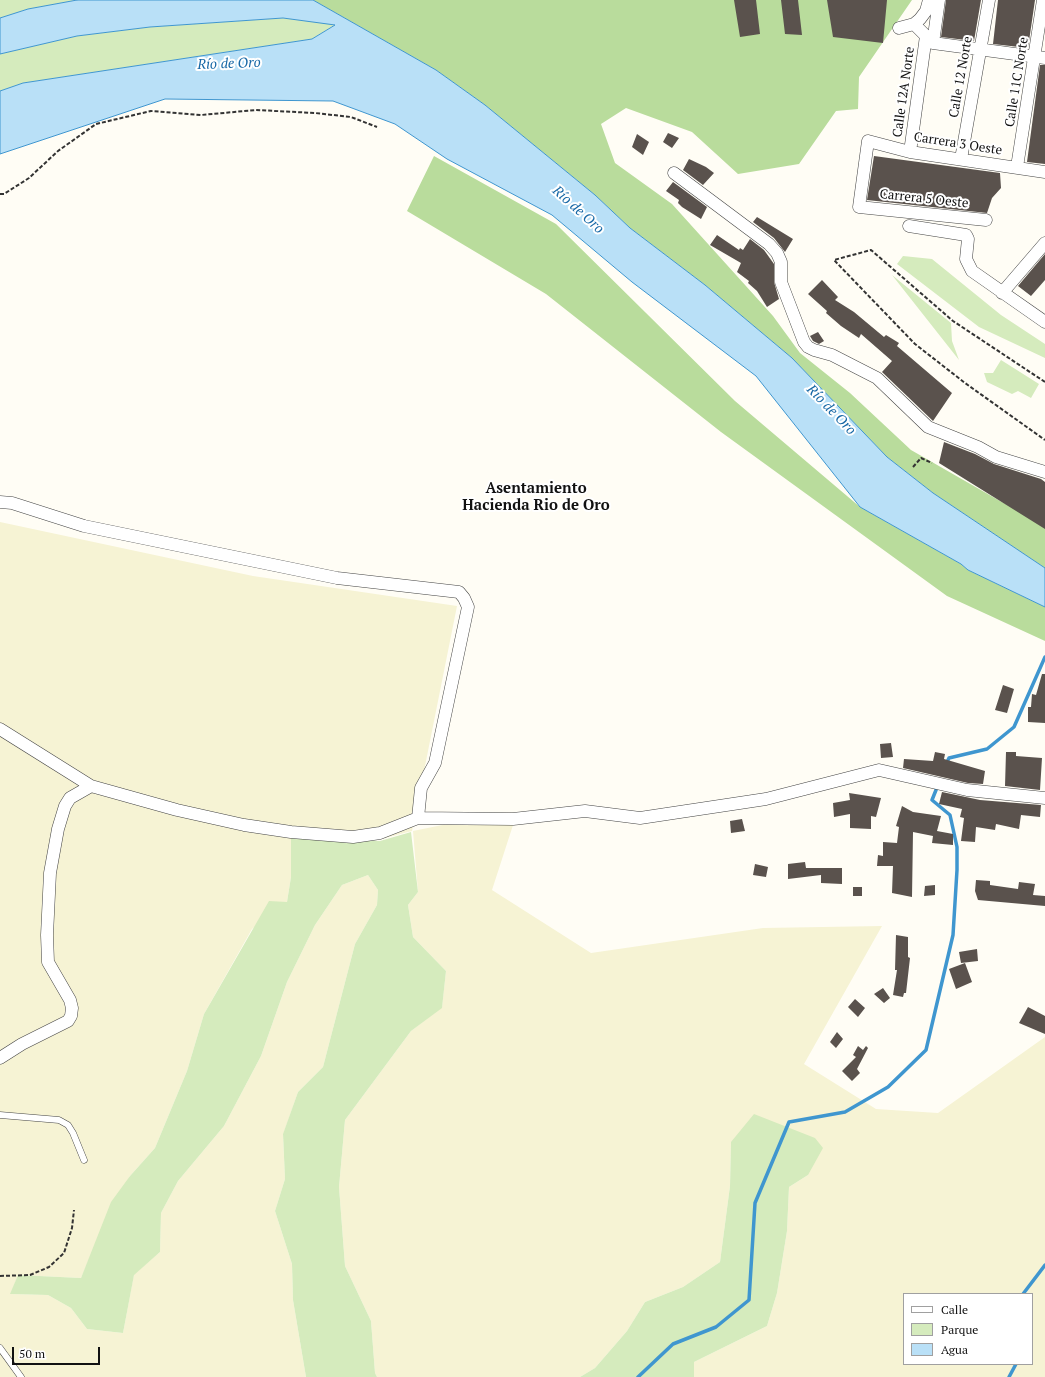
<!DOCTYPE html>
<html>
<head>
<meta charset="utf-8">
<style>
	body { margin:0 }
	#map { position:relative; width:1045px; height:1377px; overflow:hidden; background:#fffdf5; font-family:"PT Serif",serif }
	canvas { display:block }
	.legend { position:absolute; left:903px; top:1293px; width:130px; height:72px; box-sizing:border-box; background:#fff; border:1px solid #a0a0a0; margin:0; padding:5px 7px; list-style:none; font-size:12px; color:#111 }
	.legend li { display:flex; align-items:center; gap:8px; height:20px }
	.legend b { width:20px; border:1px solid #a0a0a0 }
	.scale { position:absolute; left:12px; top:1347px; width:88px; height:18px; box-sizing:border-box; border:2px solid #111; border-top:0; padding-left:5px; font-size:12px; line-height:14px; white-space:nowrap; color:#111; -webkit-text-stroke:3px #fff; paint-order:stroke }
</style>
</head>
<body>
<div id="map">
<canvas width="1045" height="1377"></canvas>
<ul class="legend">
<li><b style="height:5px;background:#fff"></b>Calle</li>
<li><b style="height:11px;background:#d5ebbd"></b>Parque</li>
<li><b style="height:11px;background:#b9e0f7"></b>Agua</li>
</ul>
<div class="scale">50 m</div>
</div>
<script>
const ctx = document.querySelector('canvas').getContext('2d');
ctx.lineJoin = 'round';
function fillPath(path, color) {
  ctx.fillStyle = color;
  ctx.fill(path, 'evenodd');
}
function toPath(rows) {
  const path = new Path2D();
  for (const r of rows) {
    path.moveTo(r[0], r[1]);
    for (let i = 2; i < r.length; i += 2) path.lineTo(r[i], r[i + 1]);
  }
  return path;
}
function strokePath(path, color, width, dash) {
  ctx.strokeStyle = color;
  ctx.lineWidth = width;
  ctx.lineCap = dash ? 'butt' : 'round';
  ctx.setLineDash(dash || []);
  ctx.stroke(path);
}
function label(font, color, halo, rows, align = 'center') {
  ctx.font = font + ' "PT Serif",serif';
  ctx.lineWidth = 4;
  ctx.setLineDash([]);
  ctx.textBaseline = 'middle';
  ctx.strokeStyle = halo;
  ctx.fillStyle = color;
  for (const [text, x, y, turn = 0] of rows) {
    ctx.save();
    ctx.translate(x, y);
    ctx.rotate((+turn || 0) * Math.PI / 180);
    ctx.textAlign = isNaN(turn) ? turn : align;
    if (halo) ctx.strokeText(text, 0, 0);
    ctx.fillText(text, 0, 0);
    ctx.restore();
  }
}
const farmland = toPath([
	[0,522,253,576,457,606,412,831,381,839,323,837,291,877,287,902,252,929,204,1014,187,1071,155,1148,130,1176,97,1241,81,1278,18,1275,11,1294,48,1295,71,1308,87,1329,123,1333,134,1274,160,1252,161,1213,178,1181,224,1126,261,1056,287,982,315,925,342,885,368,875,378,890,377,905,355,944,323,1067,298,1092,283,1135,285,1179,275,1211,292,1264,293,1300,306,1377,0,1377],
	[462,821,514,822,492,890,591,953,763,928,882,926,804,1064,876,1109,938,1113,1045,1037,1045,1377,694,1377,694,1362,767,1326,777,1293,787,1231,789,1187,808,1175,731,1142,730,1186,720,1262,683,1287,645,1302,627,1331,595,1368,580,1377,377,1377,375,1373,371,1321,345,1266,339,1187,345,1120,411,1031,442,1007,446,971,413,937,408,905,418,892,413,831],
	[904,1294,1032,1294,1032,1364,904,1364]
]);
const green = toPath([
	[0,0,77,0,28,9,0,18],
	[283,18,336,24,312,39,23,83,0,91,0,54,77,36,150,27],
	[903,256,932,259,1001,315,1045,344,1045,358,979,327,897,264],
	[892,275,951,323,952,341,959,360],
	[1001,360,1039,384,1031,398,1018,391,1012,394,987,382,984,373,993,373],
	[291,832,322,839,380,841,411,832,418,892,408,905,413,937,446,971,442,1008,411,1031,345,1120,339,1187,345,1266,371,1321,375,1373,377,1377,306,1377,293,1300,292,1264,275,1211,285,1179,283,1134,298,1092,323,1067,355,944,377,905,378,890,368,875,342,885,315,925,287,982,261,1056,224,1126,178,1181,161,1213,160,1252,134,1275,123,1333,87,1329,71,1308,48,1295,10,1294,18,1275,81,1278,111,1202,130,1176,155,1148,187,1071,204,1014,269,901,287,902,291,877],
	[754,1114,815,1138,823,1148,808,1175,789,1187,787,1231,777,1293,767,1326,694,1362,694,1377,580,1377,595,1368,627,1331,645,1302,683,1287,720,1262,730,1186,731,1142]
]);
const forest = toPath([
	[313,0,912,0,859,77,858,109,836,111,799,164,738,174,692,132,626,108,601,124,615,163,672,204,773,316,800,353,850,393,911,450,1000,501,1045,524,1045,568,933,493,887,457,792,358,705,285,630,228,595,195,485,105,436,70],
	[434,156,556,224,735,401,860,507,961,564,968,570,1045,607,1045,641,947,596,721,432,546,294,407,211]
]);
const water = toPath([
	[77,0,313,0,436,70,485,105,595,195,630,228,705,285,792,358,887,457,933,493,1045,568,1045,607,968,570,961,564,860,507,756,376,632,282,552,215,447,159,395,124,333,101,165,99,0,154,0,91,23,83,312,39,335,25,283,18,150,27,77,36,0,54,0,18,28,9,77,0]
]);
const stream = toPath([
	[946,764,949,758,987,749,1014,727,1045,657],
	[1023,1294,1045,1265],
	[638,1377,673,1344,716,1327,749,1300,755,1203,789,1122,845,1112,888,1087,926,1050,953,935,957,870,957,847,950,815,932,800,938,785],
	[1009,1377,1016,1364]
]);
const building = toPath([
	[734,0,756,0,760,34,740,37],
	[781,0,798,0,802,35,785,34],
	[827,0,887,0,883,43,833,37],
	[946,0,981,0,974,41,941,37],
	[998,0,1035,0,1028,48,993,44],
	[1040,65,1045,65,1045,164,1027,162],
	[668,133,679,138,672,148,663,142],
	[637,134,649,142,643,155,632,147],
	[874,156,1000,173,1001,188,992,198,987,213,867,200],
	[689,159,706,167,714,173,703,185,683,170],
	[673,182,707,207,701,219,682,207,678,203,679,200,666,191],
	[757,217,793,239,785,252,774,238,753,222],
	[717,235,739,250,740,248,743,250,750,239,764,250,774,264,774,282,779,299,767,307,757,291,748,283,749,281,737,272,741,263,710,245],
	[1045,254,1045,280,1031,296,1018,286],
	[822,280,838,297,835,300,854,312,884,337,886,335,899,343,897,346,952,393,933,421,882,372,892,361,861,334,859,338,841,326,826,313,827,311,808,294],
	[818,332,824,341,819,344,813,341,810,336],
	[944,442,975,454,994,464,1041,479,1045,482,1045,529,939,463],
	[1042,674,1045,674,1045,723,1028,722,1028,707,1031,707,1032,694,1036,695],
	[1003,685,1014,689,1007,713,995,710],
	[891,743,893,757,881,758,880,744],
	[935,752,945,754,944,759,985,771,983,784,968,783,903,768,904,759,933,761],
	[1006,752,1016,752,1016,756,1042,758,1040,790,1005,786],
	[942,792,980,800,1041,805,1040,817,1021,815,1019,829,996,824,995,830,976,827,975,842,961,841,964,818,960,817,962,809,939,804],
	[849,793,881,798,876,817,871,816,871,829,850,828,850,814,834,817,833,803,850,800],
	[902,806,913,812,941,816,937,831,953,834,953,845,932,843,933,836,913,832,912,897,892,893,893,866,877,866,878,855,883,856,883,842,897,843,899,827,896,826],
	[742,819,745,831,731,833,730,821],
	[805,862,806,868,842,868,842,884,821,883,821,875,788,879,788,864],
	[755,864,768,867,766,877,753,875],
	[976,880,990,881,990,885,1018,889,1019,882,1035,884,1033,895,1045,896,1045,906,978,900,975,891],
	[935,885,935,895,924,896,925,886],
	[853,887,862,887,862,896,853,896],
	[896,935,908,937,908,957,910,958,906,993,904,993,903,997,893,995,897,970,895,970],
	[977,949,978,961,961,963,959,952],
	[965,963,972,982,956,989,949,969],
	[883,988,890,998,884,1003,874,994],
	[855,999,865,1008,858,1017,848,1007],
	[1028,1007,1045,1016,1045,1034,1019,1023],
	[837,1032,843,1039,836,1048,830,1042],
	[858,1046,863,1050,866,1046,868,1048,857,1069,860,1073,852,1081,842,1071,856,1057,853,1055]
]);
const path = toPath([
	[0,194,4,194,29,178,58,151,96,124,151,111,201,115,256,110,315,113,351,117,377,127],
	[1045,382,953,321,871,250,834,260,915,344,965,383,1045,440],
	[913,467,921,458,932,463],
	[0,1276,30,1275,49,1267,64,1253,72,1228,74,1210]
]);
const service = toPath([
	[0,1115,59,1120,68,1125,73,1133,84,1160],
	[0,1348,21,1377]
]);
const minor = toPath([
	[914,24,933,43,1045,58],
	[899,28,914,24,920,19,926,11,929,0],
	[933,43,939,0],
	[910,152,926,36],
	[961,159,989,0],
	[1017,167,1043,0],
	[674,173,769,244,777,253,781,262,781,282,804,342,808,347,814,350,832,355,877,378,928,427,978,447,996,457,1045,472],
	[986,220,859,207,868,141,910,152,1045,172],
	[909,226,966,235,968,239,966,259,972,271,1045,322],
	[1002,293,1045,243],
	[0,502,12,503,84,526,337,578,459,592,464,598,468,607,435,763,421,788,418,818],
	[0,729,91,786,177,810,244,825,291,832,353,837,380,833,418,818,513,819,585,811,640,818,766,799,879,770,967,790,1045,798],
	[0,1058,22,1044,68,1021,71,1016,72,1008,70,1000,48,962,47,935,50,873,58,829,65,806,70,798,91,786]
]);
const streetNames = [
	["Calle 12 Norte",961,77,-80],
	["Calle 11C Norte",1017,82,-81],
	["Calle 12A Norte",904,92,-82],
	["Carrera 3 Oeste",958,144,9],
	["Carrera 5 Oeste",924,199,6]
];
const waterNames = [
	["Río de Oro",229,64,-2],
	["Río de Oro",578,210,42],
	["Río de Oro",831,410,46]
];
const quarterNames = [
	["Asentamiento",536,489],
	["Hacienda Rio de Oro",536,506]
];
fillPath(farmland, '#f6f3d4');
fillPath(green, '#d5ebbd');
fillPath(forest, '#b9dc9c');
fillPath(water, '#b9e0f7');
strokePath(water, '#3f96cf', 1);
strokePath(stream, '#3f96cf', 3.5);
fillPath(building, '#5a524d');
strokePath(service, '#444', 7);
strokePath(minor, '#444', 13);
strokePath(path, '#333', 2, [4, 2]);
strokePath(service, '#fff', 6);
strokePath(minor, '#fff', 12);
label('13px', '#111', '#fff', streetNames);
label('italic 14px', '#1768a6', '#fff', waterNames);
label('bold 15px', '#111', '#fff', quarterNames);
</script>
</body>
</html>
